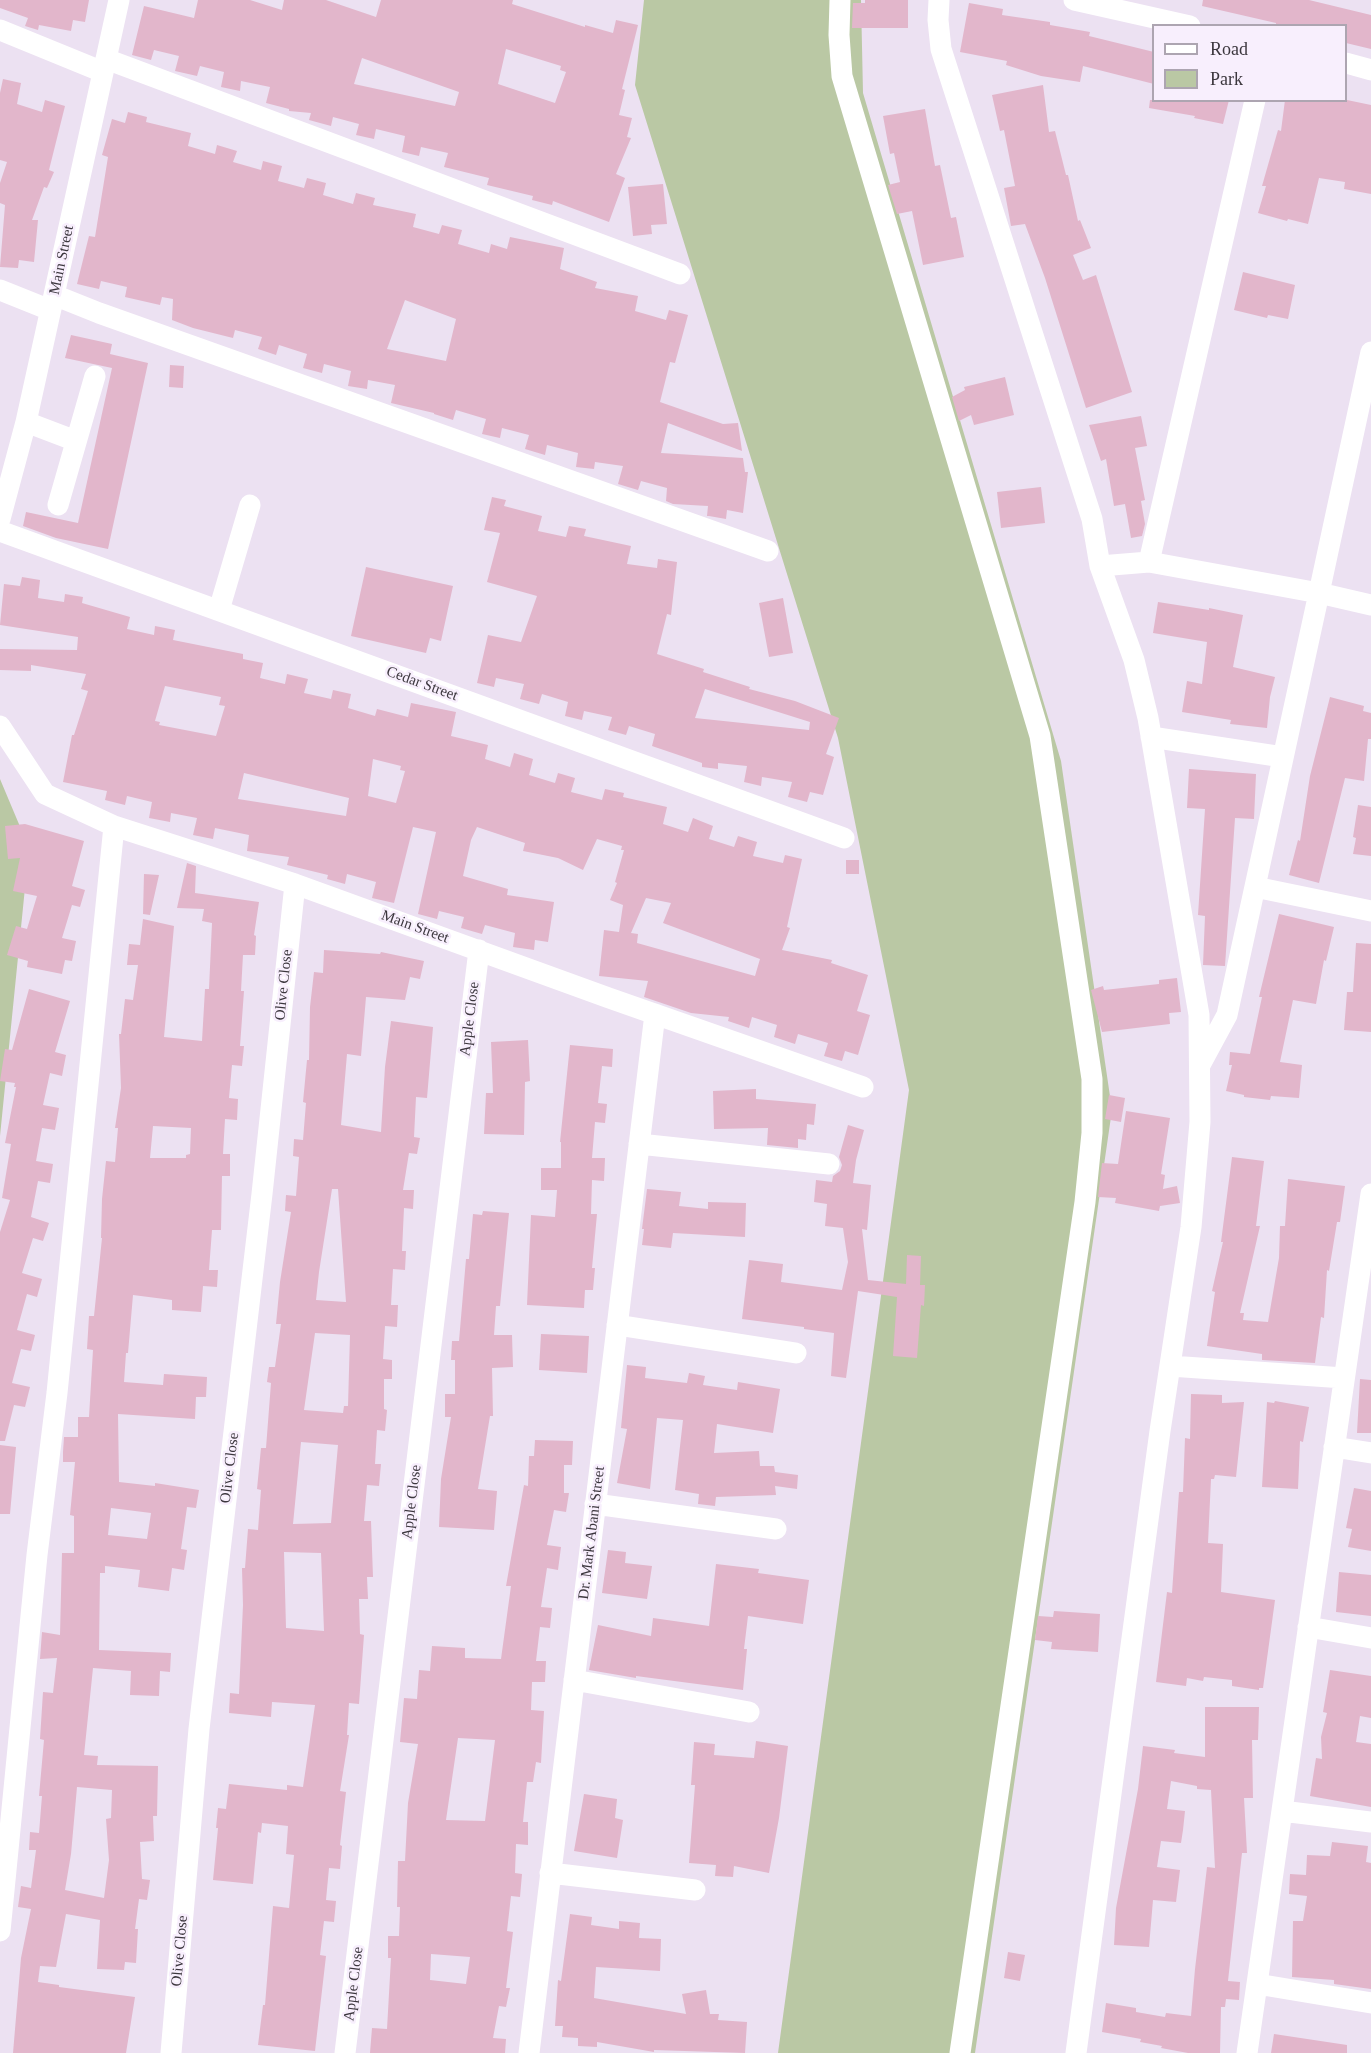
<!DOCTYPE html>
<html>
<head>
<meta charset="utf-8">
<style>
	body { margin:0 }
	#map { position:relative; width:1371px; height:2053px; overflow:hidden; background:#ece1f2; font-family:"Times New Roman",serif }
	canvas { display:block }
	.legend { position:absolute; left:1152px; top:24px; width:195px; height:78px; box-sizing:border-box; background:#f8effd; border:2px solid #ada5b1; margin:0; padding:8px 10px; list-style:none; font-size:18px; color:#3c373e }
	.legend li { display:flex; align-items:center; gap:12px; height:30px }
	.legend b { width:30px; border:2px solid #ada5b1 }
</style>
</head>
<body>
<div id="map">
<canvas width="1371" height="2053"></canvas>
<ul class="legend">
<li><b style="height:8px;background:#fff"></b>Road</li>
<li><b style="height:16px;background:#bac8a4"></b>Park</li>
</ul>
</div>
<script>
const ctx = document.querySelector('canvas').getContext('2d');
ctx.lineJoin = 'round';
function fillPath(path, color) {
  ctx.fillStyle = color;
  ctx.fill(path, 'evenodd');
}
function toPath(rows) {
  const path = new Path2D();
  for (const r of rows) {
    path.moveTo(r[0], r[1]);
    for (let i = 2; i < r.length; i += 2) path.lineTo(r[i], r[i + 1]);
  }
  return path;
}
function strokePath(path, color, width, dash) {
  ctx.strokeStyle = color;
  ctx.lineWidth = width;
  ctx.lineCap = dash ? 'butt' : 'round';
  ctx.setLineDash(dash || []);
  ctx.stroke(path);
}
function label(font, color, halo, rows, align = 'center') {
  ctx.font = font + ' "Times New Roman",serif';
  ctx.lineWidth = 5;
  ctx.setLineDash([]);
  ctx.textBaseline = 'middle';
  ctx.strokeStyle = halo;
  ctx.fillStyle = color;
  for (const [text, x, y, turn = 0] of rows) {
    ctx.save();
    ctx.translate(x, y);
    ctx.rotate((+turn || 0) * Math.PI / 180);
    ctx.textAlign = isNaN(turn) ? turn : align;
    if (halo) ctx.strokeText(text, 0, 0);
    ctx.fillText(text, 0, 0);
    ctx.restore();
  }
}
const green = toPath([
	[644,0,861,0,863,93,1061,761,1112,1110,975,2053,778,2053,909,1090,838,738,635,85],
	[0,779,29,848,0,1136]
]);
const building = toPath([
	[0,0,89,0,85,22,73,20,71,31,39,25,38,30,25,26,28,18,0,8],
	[198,0,250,0,282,10,284,0,326,0,376,17,381,0,513,0,512,4,585,27,585,25,613,33,616,20,638,25,622,89,625,90,619,115,632,118,627,137,631,138,616,174,625,178,609,222,553,201,552,205,532,200,533,196,487,185,489,178,444,167,448,153,421,147,419,156,402,152,405,136,376,129,374,139,356,135,359,124,333,117,331,126,309,120,311,113,289,111,289,109,266,103,270,87,241,81,240,91,221,87,224,72,200,66,197,76,175,71,179,56,154,50,151,60,132,55,144,6,194,18],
	[506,49,561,66,560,70,566,72,555,103,498,84],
	[362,58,459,92,455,106,354,84],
	[865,0,908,0,908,28,852,28,853,3,865,3],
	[1203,0,1309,0,1371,15,1371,49,1346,43,1346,26,1276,26,1276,23,1202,6],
	[969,3,1003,9,1002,15,1050,22,1050,25,1090,32,1089,36,1154,52,1154,84,1083,66,1080,82,1041,76,1006,65,1007,61,960,52],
	[3,79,21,83,17,104,42,112,45,100,65,106,49,170,54,172,47,188,44,187,32,220,38,220,34,262,19,260,18,268,0,267,5,205,0,203,0,183,7,162,0,160,0,93],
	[1043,85,1049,132,1055,131,1066,175,1068,175,1078,221,1080,220,1091,248,1073,255,1083,280,1096,275,1132,392,1086,408,1045,278,1025,224,1011,226,1004,188,1015,186,1004,130,1000,131,992,95],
	[1150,100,1229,100,1223,124,1194,118,1195,116,1149,108],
	[1285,100,1347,100,1371,105,1371,194,1344,189,1345,182,1319,178,1308,224,1288,219,1287,221,1258,213,1266,186,1262,186,1278,130,1281,131],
	[925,109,935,166,940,165,951,218,956,217,964,257,923,265,912,211,897,214,888,185,900,182,894,153,890,154,883,116],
	[128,112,147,117,146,122,191,133,188,146,215,154,217,145,237,151,233,162,261,170,263,161,282,166,278,181,304,188,307,178,326,183,323,195,353,204,356,193,375,198,373,205,416,214,413,227,439,234,442,225,462,230,458,244,489,253,491,244,507,249,510,237,564,248,560,269,597,282,595,288,638,296,635,311,666,320,669,310,688,315,675,363,670,362,660,402,723,424,738,423,742,451,668,423,661,453,743,458,745,472,748,472,743,513,727,510,726,519,709,516,707,516,708,506,673,504,666,501,667,488,641,481,638,490,618,484,623,466,595,462,594,469,576,467,578,453,547,445,545,455,525,449,529,435,502,428,500,438,482,434,486,419,456,410,453,420,434,414,434,413,391,403,395,385,368,380,367,389,348,386,351,371,324,364,322,373,303,368,307,354,279,345,276,355,258,349,262,337,235,330,233,338,193,328,172,320,173,299,162,297,160,305,125,297,127,287,101,281,99,289,77,284,89,236,95,237,108,157,102,155,112,119,125,123],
	[405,300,456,319,446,361,387,349],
	[663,184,667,224,651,225,652,234,633,236,628,187],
	[1243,272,1295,285,1288,319,1268,315,1267,318,1234,310],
	[71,335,112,344,110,354,148,363,108,549,56,538,23,526,26,512,78,523,112,368,65,358],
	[170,365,184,366,183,388,169,387],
	[1005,377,1014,415,974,425,971,415,959,421,952,397,965,390,964,387],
	[1141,416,1147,446,1135,448,1145,500,1141,501,1145,524,1142,536,1131,538,1125,504,1114,506,1106,459,1101,461,1089,425],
	[1041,487,1045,523,1001,528,997,492],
	[492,497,506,500,504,506,542,516,538,531,566,537,569,526,586,529,584,536,631,546,627,564,657,568,658,559,677,562,671,615,667,614,657,654,704,669,703,672,750,687,749,689,795,701,839,718,826,754,834,757,823,795,810,792,807,802,788,797,792,782,762,777,761,786,744,782,747,766,718,763,718,769,702,767,702,763,652,746,655,734,629,726,626,735,608,730,612,717,584,711,582,720,565,716,568,702,542,694,539,704,520,699,524,684,496,678,494,687,477,683,488,635,521,642,537,596,487,582,500,533,484,530],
	[705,689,810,722,809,730,695,718],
	[366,567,453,586,441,641,430,638,426,653,351,636],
	[22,577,40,580,38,598,64,602,65,594,83,597,82,603,130,617,127,629,154,635,155,626,175,630,173,640,243,654,243,659,263,663,260,678,285,684,287,674,308,679,304,693,331,699,333,690,351,694,348,708,375,716,377,709,408,717,411,703,456,712,451,736,488,745,485,759,510,767,514,753,533,759,529,775,555,783,558,773,575,778,571,792,602,800,605,789,624,793,623,797,667,807,663,824,688,832,693,818,713,826,709,839,734,847,738,836,757,842,753,856,783,863,785,855,802,859,787,927,790,928,782,950,832,960,831,963,868,975,857,1011,870,1015,858,1055,845,1051,842,1061,824,1056,828,1043,798,1034,795,1044,774,1037,777,1025,752,1017,749,1028,728,1021,729,1017,691,1013,644,997,648,981,599,976,604,930,619,932,623,905,610,900,617,883,615,882,624,850,621,850,622,846,597,839,583,870,558,858,523,851,525,843,477,827,471,840,463,876,508,889,507,895,554,902,548,942,535,940,534,950,513,947,515,933,485,925,482,934,461,928,464,917,439,911,437,919,418,914,436,832,413,827,394,903,372,898,376,882,347,874,345,884,327,879,328,875,287,865,289,857,247,851,249,835,215,828,213,839,193,835,197,818,171,813,170,822,149,818,152,802,127,796,125,805,105,800,107,791,63,782,72,735,74,735,88,691,81,689,86,674,31,665,31,671,0,670,0,649,77,650,78,637,0,625,4,584,20,586],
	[165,686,221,697,219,705,225,706,216,736,159,725,160,722,155,721],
	[373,759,401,766,400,770,405,771,396,803,368,796],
	[244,773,349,798,346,816,238,799],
	[646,898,671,903,663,923,760,959,755,976,637,943,638,934,631,933],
	[783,598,793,653,769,657,759,603],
	[1158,602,1209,610,1209,608,1243,615,1233,667,1275,677,1270,697,1267,728,1230,724,1231,720,1182,712,1187,681,1202,684,1207,642,1153,633],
	[1330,697,1364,706,1363,711,1371,713,1371,739,1368,739,1364,781,1345,778,1319,883,1289,875,1298,840,1300,841,1310,776],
	[1189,769,1256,774,1254,819,1235,818,1225,966,1203,965,1205,916,1198,915,1205,809,1187,808],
	[1358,805,1371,807,1371,856,1353,854,1356,838,1353,837],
	[25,824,84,841,72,886,85,890,80,907,72,905,62,938,76,941,72,961,65,960,62,974,27,967,28,961,7,955,16,926,27,929,37,896,13,891,20,858,8,859,5,826],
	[846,860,859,860,859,874,846,874],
	[187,863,196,866,195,893,259,902,254,935,256,936,255,955,243,955,241,991,244,991,240,1046,244,1046,242,1066,232,1065,229,1098,238,1099,237,1120,225,1119,223,1154,230,1154,230,1176,222,1176,221,1230,212,1230,209,1270,218,1270,217,1287,203,1286,201,1312,172,1310,172,1300,133,1295,128,1353,126,1353,124,1382,163,1385,164,1374,207,1377,206,1397,196,1397,195,1419,118,1414,119,1482,155,1486,155,1483,199,1490,196,1508,187,1507,181,1549,187,1550,184,1570,172,1568,169,1591,138,1587,140,1570,105,1566,105,1573,100,1573,99,1650,171,1653,170,1672,160,1671,159,1696,130,1695,131,1671,93,1668,84,1755,98,1756,97,1765,158,1766,157,1816,153,1816,154,1841,140,1842,142,1879,150,1880,147,1900,139,1899,135,1929,138,1929,136,1963,125,1962,124,1970,97,1969,100,1920,66,1914,56,1967,40,1966,38,1982,59,1985,59,1987,135,1997,126,2053,13,2053,21,1958,31,1909,18,1907,21,1886,31,1888,36,1850,29,1850,30,1832,39,1833,42,1796,39,1796,44,1740,40,1739,43,1692,53,1693,57,1658,40,1659,42,1632,60,1635,62,1553,74,1553,74,1516,70,1515,75,1462,63,1462,63,1452,64,1437,78,1437,78,1417,89,1417,93,1350,87,1349,89,1316,94,1316,102,1238,101,1238,102,1199,106,1161,115,1162,118,1128,115,1128,121,1088,119,1034,121,1034,125,999,133,1000,138,965,127,965,129,944,140,945,143,919,174,926,164,1037,202,1041,205,989,209,989,212,923,202,921,204,909,177,908],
	[153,1126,191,1128,190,1154,186,1155,186,1158,150,1158],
	[111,1508,151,1513,147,1539,108,1535],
	[77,1787,112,1790,111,1818,106,1819,109,1860,104,1898,65,1890,71,1854],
	[144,874,159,875,150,915,143,914],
	[1279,914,1334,927,1326,961,1324,960,1316,1004,1293,1000,1280,1062,1302,1065,1299,1098,1271,1096,1270,1100,1244,1097,1244,1095,1226,1091,1232,1065,1229,1065,1230,1052,1250,1054,1262,997,1259,997],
	[1356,943,1371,944,1371,1032,1344,1030,1347,992,1353,992],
	[324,950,380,954,381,952,424,961,420,979,410,977,405,1000,366,997,361,1056,347,1054,341,1125,381,1132,385,1067,391,1021,433,1027,427,1098,416,1097,414,1137,420,1138,417,1154,409,1153,403,1190,414,1190,413,1209,404,1208,402,1251,406,1251,405,1270,393,1269,391,1305,398,1305,397,1327,385,1326,383,1359,392,1360,392,1379,384,1379,384,1409,387,1410,385,1431,377,1430,375,1464,381,1464,379,1486,367,1485,364,1521,371,1521,373,1577,367,1577,368,1599,359,1599,360,1634,364,1635,359,1704,349,1703,347,1735,349,1735,340,1791,346,1792,340,1845,342,1846,340,1869,329,1868,326,1900,336,1901,334,1922,324,1921,320,1955,326,1956,315,2051,258,2045,263,2005,265,2005,273,1906,289,1908,294,1855,286,1854,288,1826,262,1823,261,1833,258,1832,253,1884,213,1880,218,1828,216,1828,218,1808,226,1809,229,1784,287,1790,287,1785,303,1787,315,1705,272,1702,271,1717,229,1713,230,1693,239,1694,243,1605,242,1568,245,1568,248,1529,258,1530,261,1490,257,1489,261,1448,266,1448,271,1383,267,1382,269,1367,275,1367,281,1324,276,1324,280,1282,291,1212,285,1211,286,1195,296,1196,299,1157,293,1156,294,1139,303,1140,306,1103,303,1102,307,1060,309,1060,310,1007,314,972,323,973],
	[332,1189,338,1189,346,1302,316,1300,319,1272],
	[315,1333,350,1335,348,1406,344,1406,343,1413,304,1410],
	[301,1442,338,1445,331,1523,293,1524],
	[284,1552,321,1553,324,1631,286,1628],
	[1177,978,1181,1012,1169,1013,1170,1024,1102,1032,1091,990,1103,986,1104,990,1159,984,1159,980],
	[29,989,70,1001,55,1052,66,1055,62,1076,50,1073,43,1105,59,1108,55,1130,42,1128,36,1161,53,1164,50,1183,38,1181,31,1217,49,1223,43,1241,33,1238,22,1273,42,1279,37,1297,27,1294,17,1330,35,1335,31,1351,21,1349,12,1383,30,1387,25,1407,14,1405,5,1441,0,1441,0,1232,10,1200,2,1198,11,1144,5,1143,16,1087,14,1087,15,1083,0,1081,5,1049,12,1050],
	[528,1040,530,1081,525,1082,524,1135,484,1134,486,1093,493,1093,491,1042],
	[570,1045,613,1049,612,1067,602,1066,598,1103,607,1104,605,1123,595,1122,592,1158,605,1158,604,1181,592,1180,591,1214,597,1214,592,1268,595,1268,593,1290,585,1290,584,1308,527,1305,531,1215,555,1217,557,1190,541,1190,541,1168,561,1168,561,1142,560,1142],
	[756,1089,756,1099,816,1104,814,1125,807,1124,806,1140,798,1139,798,1148,767,1145,768,1128,714,1129,713,1091],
	[1109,1095,1125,1098,1121,1122,1105,1119],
	[1126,1111,1170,1118,1161,1174,1165,1175,1163,1189,1177,1186,1180,1203,1160,1206,1159,1211,1115,1203,1116,1198,1098,1197,1102,1163,1118,1164],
	[848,1125,864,1130,856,1160,853,1183,871,1185,867,1230,862,1229,868,1280,906,1284,907,1255,921,1256,920,1285,925,1285,924,1306,921,1305,917,1358,893,1356,897,1297,858,1291,846,1378,831,1376,834,1333,804,1329,804,1327,742,1319,749,1260,783,1264,781,1282,842,1290,848,1262,843,1228,825,1226,827,1204,814,1202,816,1180,832,1182,833,1176,840,1171,842,1165,839,1157],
	[1232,1157,1264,1161,1256,1226,1260,1226,1240,1313,1244,1313,1243,1320,1268,1322,1279,1258,1280,1226,1285,1226,1288,1179,1345,1186,1340,1222,1337,1222,1329,1271,1327,1270,1324,1318,1321,1317,1315,1363,1262,1360,1262,1354,1207,1346,1215,1292,1212,1291,1223,1242,1221,1242],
	[647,1189,681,1192,679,1206,708,1209,708,1202,746,1203,745,1237,673,1233,671,1248,642,1245,644,1229,642,1229],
	[483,1211,509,1213,500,1306,496,1306,494,1335,512,1335,513,1367,492,1368,493,1416,490,1416,478,1489,497,1491,494,1530,439,1527,441,1479,451,1417,445,1417,445,1394,455,1394,455,1360,451,1360,452,1341,459,1341,466,1259,469,1259,473,1214,482,1215],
	[541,1334,589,1336,587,1373,539,1370],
	[627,1365,646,1367,645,1378,687,1383,689,1373,705,1376,703,1385,737,1390,738,1382,780,1389,773,1433,717,1424,714,1453,759,1451,760,1466,774,1466,775,1472,798,1475,797,1489,775,1486,776,1495,716,1497,715,1506,698,1504,699,1494,675,1490,683,1420,657,1418,650,1489,617,1483,627,1429,621,1428],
	[1360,1379,1371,1380,1371,1433,1357,1433],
	[1191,1394,1222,1395,1222,1403,1244,1402,1236,1477,1215,1475,1214,1479,1211,1479,1208,1543,1223,1544,1221,1592,1275,1600,1263,1688,1259,1688,1259,1690,1232,1686,1232,1680,1204,1677,1203,1681,1187,1678,1186,1686,1156,1682,1167,1592,1172,1593,1179,1492,1183,1492,1185,1438,1190,1439],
	[1275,1401,1309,1407,1303,1442,1300,1441,1298,1489,1262,1487,1267,1402,1274,1403],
	[535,1440,573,1441,572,1465,564,1465,564,1493,569,1493,566,1512,554,1510,547,1545,561,1547,558,1570,547,1568,541,1607,552,1608,550,1628,540,1627,536,1661,546,1661,545,1682,532,1682,531,1710,544,1711,541,1763,536,1762,533,1782,527,1782,523,1822,528,1822,528,1845,516,1844,515,1873,522,1874,520,1897,511,1896,507,1931,513,1932,506,1988,510,1988,506,2007,499,2006,493,2038,506,2039,505,2053,370,2053,372,2028,387,2029,391,1958,388,1958,388,1936,399,1936,400,1907,397,1907,398,1861,405,1861,408,1803,418,1744,400,1742,404,1698,417,1699,419,1670,430,1671,432,1646,465,1648,465,1658,501,1659,511,1586,506,1586,524,1485,528,1486,529,1456,534,1456],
	[458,1738,495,1740,485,1821,446,1820],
	[431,1954,470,1957,466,1984,430,1980],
	[0,1445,16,1447,10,1514,0,1514],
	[1354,1488,1371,1491,1371,1551,1348,1547,1352,1529,1346,1528],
	[608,1550,626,1552,625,1563,652,1566,647,1599,602,1593],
	[716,1564,759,1569,758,1573,809,1580,803,1624,748,1616,744,1649,747,1649,743,1690,636,1676,636,1678,589,1670,598,1625,651,1636,653,1618,709,1626],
	[1339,1572,1371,1575,1371,1616,1336,1612],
	[1054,1611,1100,1614,1098,1652,1051,1649,1052,1642,1035,1640,1038,1616,1053,1617],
	[1330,1670,1371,1676,1371,1718,1360,1716,1356,1742,1371,1744,1371,1807,1310,1796,1316,1758,1322,1759,1321,1737,1327,1713,1323,1712],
	[1205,1707,1259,1707,1258,1740,1252,1740,1253,1798,1244,1798,1247,1853,1242,1853,1228,1981,1240,1982,1239,2000,1226,1999,1225,2007,1221,2007,1220,2053,1188,2053,1161,2048,1162,2046,1140,2042,1141,2039,1102,2032,1106,2003,1136,2008,1136,2012,1165,2017,1166,2013,1191,2016,1195,1969,1207,1867,1215,1868,1211,1790,1197,1789,1197,1786,1171,1781,1167,1809,1185,1811,1183,1830,1181,1843,1161,1841,1157,1867,1180,1870,1176,1902,1153,1900,1149,1947,1114,1945,1116,1908,1138,1789,1143,1746,1175,1750,1174,1753,1205,1757],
	[756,1741,788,1746,779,1818,769,1873,734,1866,733,1877,715,1876,716,1865,689,1863,695,1785,691,1785,694,1742,715,1744,714,1755,754,1758],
	[584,1794,617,1799,615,1818,623,1820,617,1858,574,1851],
	[1332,1842,1368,1846,1366,1862,1371,1863,1371,1989,1334,1984,1334,1980,1292,1977,1293,1921,1303,1921,1307,1896,1289,1894,1290,1874,1306,1875,1307,1855,1330,1856],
	[570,1914,592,1917,591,1925,619,1929,619,1921,640,1923,639,1938,661,1939,660,1971,596,1967,594,1998,686,2014,682,1994,706,1990,710,2014,719,2014,718,2020,747,2022,745,2053,654,2050,654,2052,597,2042,597,2047,578,2046,578,2038,562,2037,563,2026,555,2026,558,1980,561,1981],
	[1008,1952,1025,1955,1020,1981,1004,1978],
	[1274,2034,1347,2045,1347,2053,1271,2053]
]);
const minor = toPath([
	[840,0,839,35,842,76,1040,736,1092,1079,1092,1133,1085,1202,960,2053],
	[939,0,938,20,941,49,1092,519,1100,566,1134,660,1148,718,1199,1015,1200,1122,1191,1227,1160,1431,1076,2053],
	[1074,0,1190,26],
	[0,30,103,72],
	[106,59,680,274],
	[1346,63,1371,70],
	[0,290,50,310],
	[54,295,99,313,768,551],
	[1371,352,1319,593,1371,605],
	[26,422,76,441],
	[58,505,95,376],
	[0,519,26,422,119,0],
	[0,531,844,838],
	[1149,562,1255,100],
	[1100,566,1149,562,1319,593,1227,1015,1200,1065],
	[219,610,250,505],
	[0,726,45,794,114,826,295,884,609,998,863,1087],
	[1151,737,1283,757],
	[1255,887,1371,911],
	[639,1144,829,1164],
	[617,1325,796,1353],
	[1170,1366,1344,1378],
	[1334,1447,1371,1453],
	[595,1504,776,1529],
	[1308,1627,1371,1638],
	[574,1680,749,1712],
	[1282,1811,1371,1822],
	[550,1873,695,1890],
	[0,1931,37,1555,57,1393,114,826],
	[1257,1984,1371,2003],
	[171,2053,199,1729,262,1194,295,884],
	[345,2053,479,950],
	[529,2053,655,1014],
	[1247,2053,1371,1194]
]);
const streetNames = [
	["Main Street",62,260,-78],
	["Cedar Street",422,684,20],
	["Main Street",415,927,20],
	["Olive Close",284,985,-84],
	["Apple Close",470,1019,-83],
	["Olive Close",230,1468,-83],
	["Apple Close",412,1502,-83],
	["Dr. Mark Abani Street",592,1533,-83],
	["Olive Close",180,1951,-85],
	["Apple Close",354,1984,-83]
];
fillPath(green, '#bac8a4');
fillPath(building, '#e2b6cb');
strokePath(minor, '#fff', 21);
label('15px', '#3c373e', '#f8effd', streetNames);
</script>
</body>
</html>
